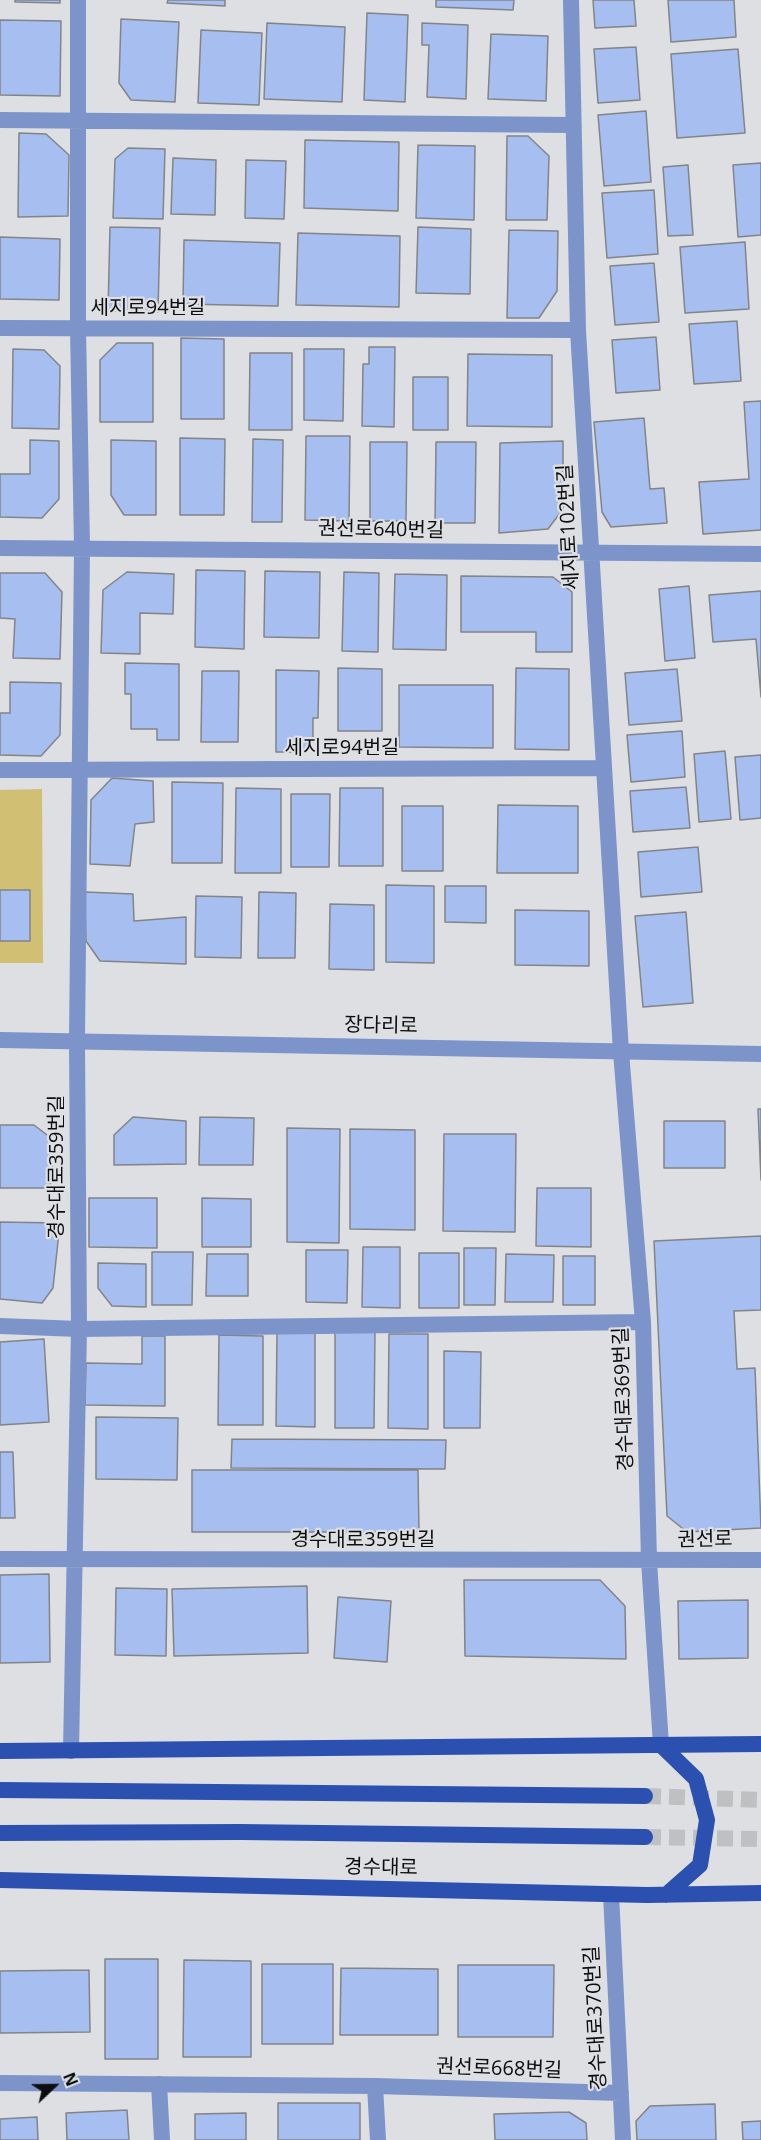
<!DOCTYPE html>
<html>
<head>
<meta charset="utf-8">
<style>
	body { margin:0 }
	#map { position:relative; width:761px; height:2140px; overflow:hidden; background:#dedfe2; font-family:"Open Sans",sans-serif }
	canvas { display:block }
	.north { position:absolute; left:24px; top:2056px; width:60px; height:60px; -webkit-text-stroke:4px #dedfe2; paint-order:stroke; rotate:68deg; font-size:16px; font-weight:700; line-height:24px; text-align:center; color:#0c0d0e }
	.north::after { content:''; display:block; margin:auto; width:21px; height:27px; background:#0c0d0e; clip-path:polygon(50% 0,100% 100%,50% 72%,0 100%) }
</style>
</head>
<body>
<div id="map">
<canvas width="761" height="2140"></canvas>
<div class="north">N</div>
</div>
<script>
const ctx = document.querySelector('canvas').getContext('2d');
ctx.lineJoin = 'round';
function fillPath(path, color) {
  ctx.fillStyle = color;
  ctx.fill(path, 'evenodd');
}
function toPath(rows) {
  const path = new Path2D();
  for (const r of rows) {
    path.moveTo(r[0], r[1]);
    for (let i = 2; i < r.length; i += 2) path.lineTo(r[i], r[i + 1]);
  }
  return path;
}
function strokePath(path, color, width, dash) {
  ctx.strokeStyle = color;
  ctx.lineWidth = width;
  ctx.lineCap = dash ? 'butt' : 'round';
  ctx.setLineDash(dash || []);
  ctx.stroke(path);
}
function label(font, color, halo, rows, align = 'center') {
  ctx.font = font + ' "Open Sans","Noto Sans KR",sans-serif';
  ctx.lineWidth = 4.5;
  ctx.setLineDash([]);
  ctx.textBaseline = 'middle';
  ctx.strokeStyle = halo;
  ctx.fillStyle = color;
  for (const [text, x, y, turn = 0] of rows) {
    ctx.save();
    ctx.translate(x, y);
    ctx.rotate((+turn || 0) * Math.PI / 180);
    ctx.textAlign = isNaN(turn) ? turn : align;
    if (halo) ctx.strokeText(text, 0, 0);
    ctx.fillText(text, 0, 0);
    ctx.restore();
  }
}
const green = toPath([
	[42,789,43,963,0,963,0,790]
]);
const building = toPath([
	[15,0,60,0,60,3,15,2,15,0],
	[168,0,225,0,225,6,167,3,168,0],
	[436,0,514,0,513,10,436,7,436,0],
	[593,0,634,0,636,26,595,28,593,0],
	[668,0,734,0,736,37,671,42,668,0],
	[367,13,408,15,405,102,364,100,367,13],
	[121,19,179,22,175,102,131,100,119,83,121,19],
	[0,20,61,21,60,96,0,95,0,20],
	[267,23,345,27,342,102,264,99,267,23],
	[422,23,468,25,466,99,427,97,429,45,422,45,422,23],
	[201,30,262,33,259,105,198,103,201,30],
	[491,34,548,36,546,101,488,99,491,34],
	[636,47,640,100,598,103,594,49,636,47],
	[738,49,745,133,677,138,671,54,738,49],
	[646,111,651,182,604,186,598,115,646,111],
	[19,133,46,134,69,155,68,216,18,217,19,133],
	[507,136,528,136,549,156,547,220,506,220,507,136],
	[305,140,399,142,398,211,304,208,305,140],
	[418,145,475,146,474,220,416,218,418,145],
	[128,148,165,149,163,219,113,218,115,159,128,148],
	[173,158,216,160,215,215,171,214,173,158],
	[246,160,286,161,284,219,245,218,246,160],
	[761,163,761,235,738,237,733,165,761,163],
	[688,165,693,235,668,236,663,167,688,165],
	[654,190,658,254,607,258,602,193,654,190],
	[110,227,160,228,158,312,108,311,110,227],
	[418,227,471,229,470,294,416,293,418,227],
	[509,230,558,231,557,291,539,318,507,318,509,230],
	[298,233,400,236,399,307,296,305,298,233],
	[0,237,60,239,59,300,0,299,0,237],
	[184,240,280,243,278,306,183,304,184,240],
	[745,242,749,309,685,313,680,247,745,242],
	[654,263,659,322,615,325,610,266,654,263],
	[737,321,741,381,694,384,689,324,737,321],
	[656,337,660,390,616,393,612,340,656,337],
	[181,338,224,339,224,419,181,419,181,338],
	[117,343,153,343,153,422,100,422,100,360,117,343],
	[369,347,395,347,394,427,362,426,363,364,369,364,369,347],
	[13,349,44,350,60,366,59,429,12,428,13,349],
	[304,349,344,349,343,421,304,420,304,349],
	[250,353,292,353,292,430,249,430,250,353],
	[468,354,552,355,552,427,467,426,468,354],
	[413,377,448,377,448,430,413,430,413,377],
	[761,401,761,530,703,534,699,482,749,479,744,402,761,401],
	[644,418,650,489,664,488,667,523,611,527,602,512,594,422,644,418],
	[306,436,350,436,349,521,305,520,306,436],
	[180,438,225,439,224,515,180,515,180,438],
	[253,439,283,440,282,522,252,522,253,439],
	[30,440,59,441,59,499,42,518,0,517,0,474,30,474,30,440],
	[111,440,156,441,156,515,124,515,111,495,111,440],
	[563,441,563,509,548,529,499,533,500,443,563,441],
	[370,442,407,442,406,521,370,521,370,442],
	[436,442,476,442,475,523,435,523,436,442],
	[196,570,245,571,244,649,195,647,196,570],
	[265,571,320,572,319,638,264,637,265,571],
	[127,572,174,574,173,614,140,613,140,654,101,653,103,590,127,572],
	[344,572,379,573,378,652,342,651,344,572],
	[0,573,45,573,62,592,60,659,13,658,15,619,0,618,0,573],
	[395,574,447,575,446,650,393,649,395,574],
	[461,576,553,577,572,592,572,652,536,652,536,632,461,632,461,576],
	[689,586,695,658,665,661,659,589,689,586],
	[761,591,761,697,756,639,713,642,709,595,761,591],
	[125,663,179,664,179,740,157,740,157,729,131,729,131,694,125,694,125,663],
	[338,668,382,669,382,731,338,731,338,668],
	[516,668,569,669,569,750,515,749,516,668],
	[677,669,682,721,629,725,625,673,677,669],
	[276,670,319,671,318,718,313,718,313,742,307,742,307,752,276,752,276,670],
	[202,671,239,671,238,742,201,742,202,671],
	[10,682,61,683,60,735,41,756,0,755,0,713,10,713,10,682],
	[399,685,493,685,493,748,399,747,399,685],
	[682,731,685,777,631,782,627,735,682,731],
	[725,751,731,819,699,822,694,754,725,751],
	[761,755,761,818,740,820,735,757,761,755],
	[112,778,153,781,154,822,135,824,130,866,90,864,91,800,112,778],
	[172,782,223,783,222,863,172,863,172,782],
	[686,787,690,828,633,832,630,791,686,787],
	[236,788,281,789,281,873,235,873,236,788],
	[340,788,383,788,383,866,339,866,340,788],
	[291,794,330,794,329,867,291,867,291,794],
	[498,805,578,806,578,873,497,873,498,805],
	[402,806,443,806,443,871,402,871,402,806],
	[698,847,702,892,641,897,638,852,698,847],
	[386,885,434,886,434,963,386,962,386,885],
	[445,886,486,886,486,923,445,922,445,886],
	[0,890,30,890,30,941,0,941,0,890],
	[85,892,133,894,134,921,186,917,186,964,100,961,86,941,85,892],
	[259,892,296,893,295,958,258,958,259,892],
	[196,896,242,897,241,958,195,957,196,896],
	[330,904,374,905,374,970,329,969,330,904],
	[515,910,589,911,589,966,515,965,515,910],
	[686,912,693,1003,643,1007,635,916,686,912],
	[758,1109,761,1109,761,1180,758,1109],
	[133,1117,186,1121,186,1164,114,1165,114,1135,133,1117],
	[200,1117,254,1118,253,1165,199,1165,200,1117],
	[664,1121,725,1121,725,1168,664,1168,664,1121],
	[0,1125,34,1125,55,1141,50,1188,0,1188,0,1125],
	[287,1128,340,1129,339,1243,287,1242,287,1128],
	[350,1129,415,1130,415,1230,350,1229,350,1129],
	[444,1134,516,1134,515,1232,443,1231,444,1134],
	[537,1188,591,1188,591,1247,536,1246,537,1188],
	[89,1198,157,1198,157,1248,89,1247,89,1198],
	[202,1198,251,1199,251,1247,202,1247,202,1198],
	[0,1222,60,1223,53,1288,42,1303,0,1299,0,1222],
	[761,1236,761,1310,734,1311,737,1369,755,1368,761,1528,687,1532,667,1516,654,1241,761,1236],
	[363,1247,400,1247,400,1308,362,1307,363,1247],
	[464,1248,496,1248,495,1305,464,1305,464,1248],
	[306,1250,348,1250,347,1303,306,1302,306,1250],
	[152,1252,193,1252,192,1305,152,1305,152,1252],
	[419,1253,459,1253,459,1308,419,1308,419,1253],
	[207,1254,248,1254,248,1296,206,1296,207,1254],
	[506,1254,554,1255,553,1302,505,1302,506,1254],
	[563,1256,595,1256,595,1305,563,1305,563,1256],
	[98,1263,146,1264,146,1307,112,1306,98,1288,98,1263],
	[277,1332,315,1333,315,1427,276,1426,277,1332],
	[335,1332,375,1332,374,1428,335,1428,335,1332],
	[389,1334,428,1334,428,1429,388,1428,389,1334],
	[219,1335,263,1336,263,1425,218,1425,219,1335],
	[142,1336,165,1336,165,1406,85,1405,86,1363,142,1364,142,1336],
	[44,1339,49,1422,0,1425,0,1342,44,1339],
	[444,1351,481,1352,480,1428,444,1428,444,1351],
	[96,1417,178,1418,177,1480,96,1479,96,1417],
	[232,1439,446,1440,445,1469,231,1468,232,1439],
	[0,1452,13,1452,15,1518,0,1518,0,1452],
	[192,1470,418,1470,419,1532,192,1532,192,1470],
	[49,1574,50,1662,0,1663,0,1575,49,1574],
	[464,1580,600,1580,625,1606,626,1659,465,1656,464,1580],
	[307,1586,308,1653,174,1656,172,1589,307,1586],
	[116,1588,167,1589,166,1656,115,1655,116,1588],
	[338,1597,391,1601,387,1662,334,1658,338,1597],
	[748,1600,748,1658,679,1659,678,1601,748,1600],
	[105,1959,158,1959,158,2059,105,2059,105,1959],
	[184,1960,251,1961,251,2057,183,2057,184,1960],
	[262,1964,333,1964,333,2044,262,2044,262,1964],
	[458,1965,554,1965,553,2037,458,2037,458,1965],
	[341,1968,438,1969,438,2035,340,2035,341,1968],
	[89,1970,90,2032,0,2033,0,1971,89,1970],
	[278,2103,360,2103,360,2140,278,2140,278,2103],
	[715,2104,716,2140,637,2140,636,2121,650,2106,715,2104],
	[127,2110,129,2140,67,2140,66,2113,127,2110],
	[569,2112,586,2123,587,2140,495,2140,494,2114,569,2112],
	[246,2113,246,2140,195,2140,195,2114,246,2113],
	[37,2117,38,2140,0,2140,0,2119,37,2117],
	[761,2121,761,2140,743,2140,742,2122,761,2121]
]);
const primaryTunnel = toPath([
	[645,1796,761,1800],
	[645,1837,761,1839]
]);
const minor = toPath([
	[571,0,578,330,621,1052,643,1322,649,1561,661,1745],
	[0,120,573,125],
	[0,328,578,330],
	[0,548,761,554],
	[0,770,604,768],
	[0,1326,79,1329,643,1322],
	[0,1559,761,1560],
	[71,1751,79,1329,77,1040,82,547,78,328,78,0],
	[611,1894,623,2140],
	[0,2083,375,2086,621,2093],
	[159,2084,162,2140],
	[375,2086,378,2140]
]);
const tertiary = toPath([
	[0,1040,761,1054]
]);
const primary = toPath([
	[661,1745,696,1779,707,1820,700,1865,666,1895],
	[0,1751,761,1744],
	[0,1790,645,1796],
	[0,1833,240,1832,645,1837],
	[0,1880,647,1895,761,1893]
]);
const streetNames = [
	["세지로94번길",148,308],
	["세지로102번길",569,527,-93],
	["권선로640번길",381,530,1],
	["세지로94번길",342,748],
	["장다리로",381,1026,1],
	["경수대로359번길",57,1167,-90],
	["경수대로369번길",624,1399,-92],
	["경수대로359번길",363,1540],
	["권선로",705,1540,-1],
	["경수대로",381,1868,1],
	["경수대로370번길",596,2018,-93],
	["권선로668번길",499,2069,2]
];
fillPath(green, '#d1bf73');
fillPath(building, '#a6bef0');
strokePath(building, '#838487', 1.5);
strokePath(primaryTunnel, '#bec0c2', 16, [16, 8]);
strokePath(minor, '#7c94ca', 16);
strokePath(tertiary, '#7c94ca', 16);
strokePath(primary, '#2b50b0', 16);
label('20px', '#0c0d0e', '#dedfe2', streetNames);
</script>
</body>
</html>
